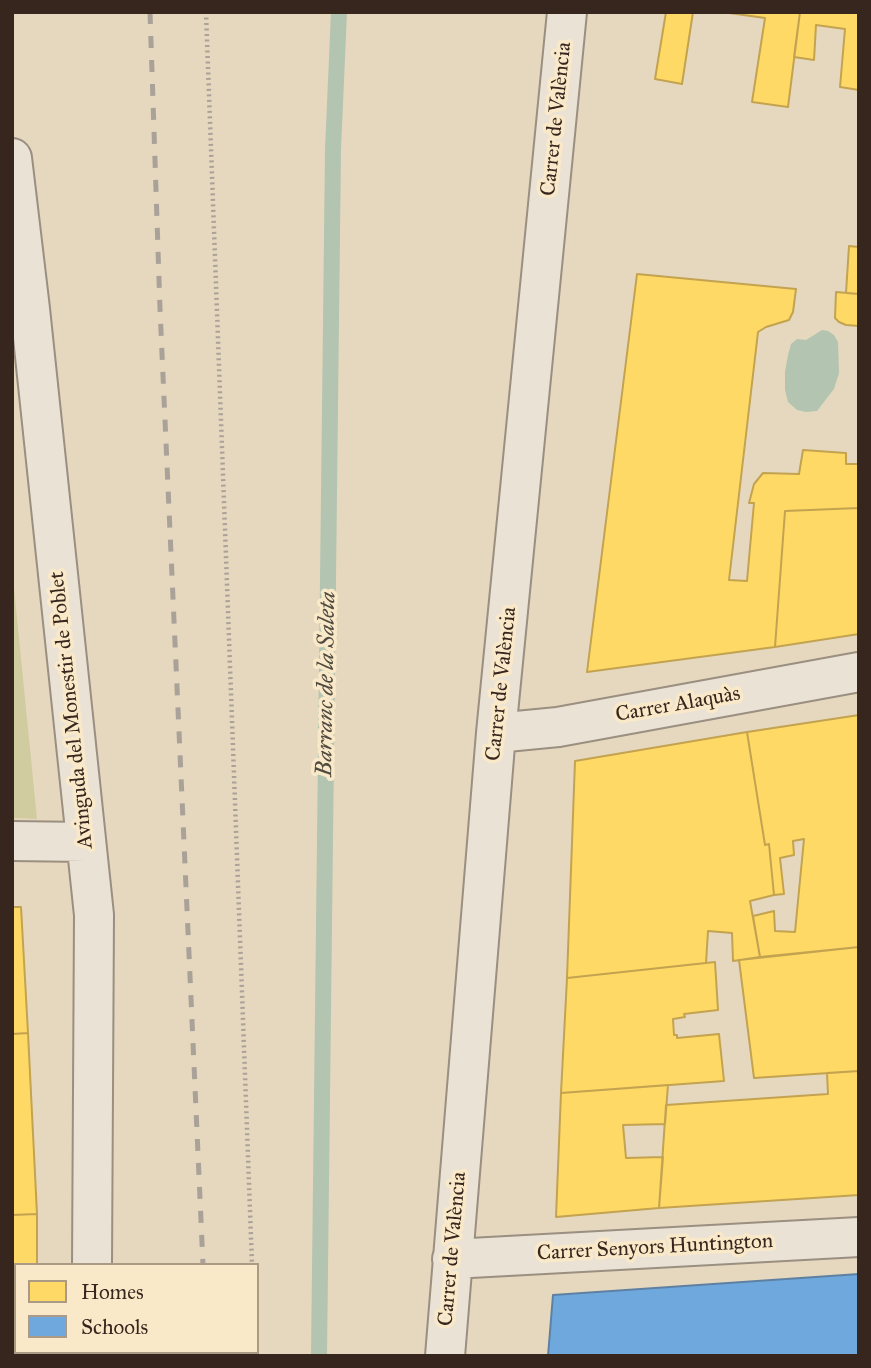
<!DOCTYPE html>
<html>
<head>
<meta charset="utf-8">
<style>
	body { margin:0 }
	#map { position:relative; width:871px; height:1368px; overflow:hidden; background:#e6d8be; font-family:"IM FELL Great Primer",serif }
	canvas { display:block }
	.frame { position:absolute; inset:0; border:14px solid #37261d; pointer-events:none }
	.legend { position:absolute; left:14px; top:1263px; width:245px; height:91px; box-sizing:border-box; background:#fae9c9; border:2px solid #ac9b84; margin:0; padding:9px 12px; list-style:none; font-size:21px; color:#37261d }
	.legend li { display:flex; align-items:center; gap:14px; height:35px }
	.legend b { width:35px; border:2px solid #ac9b84 }
</style>
</head>
<body>
<div id="map">
<canvas width="871" height="1368"></canvas>
<div class="frame"></div>
<ul class="legend">
<li><b style="height:19px;background:#ffd966"></b>Homes</li>
<li><b style="height:19px;background:#6fa8dc"></b>Schools</li>
</ul>
</div>
<script>
const ctx = document.querySelector('canvas').getContext('2d');
ctx.lineJoin = 'round';
function fillPath(path, color) {
  ctx.fillStyle = color;
  ctx.fill(path, 'evenodd');
}
function toPath(rows) {
  const path = new Path2D();
  for (const r of rows) {
    path.moveTo(r[0], r[1]);
    for (let i = 2; i < r.length; i += 2) path.lineTo(r[i], r[i + 1]);
  }
  return path;
}
function strokePath(path, color, width, dash) {
  ctx.strokeStyle = color;
  ctx.lineWidth = width;
  ctx.lineCap = dash ? 'butt' : 'round';
  ctx.setLineDash(dash || []);
  ctx.stroke(path);
}
function label(font, color, halo, rows, align = 'center') {
  ctx.font = font + ' "IM FELL Great Primer",serif';
  ctx.lineWidth = 7;
  ctx.setLineDash([]);
  ctx.textBaseline = 'middle';
  ctx.strokeStyle = halo;
  ctx.fillStyle = color;
  for (const [text, x, y, turn = 0] of rows) {
    ctx.save();
    ctx.translate(x, y);
    ctx.rotate((+turn || 0) * Math.PI / 180);
    ctx.textAlign = isNaN(turn) ? turn : align;
    if (halo) ctx.strokeText(text, 0, 0);
    ctx.fillText(text, 0, 0);
    ctx.restore();
  }
}
const green = toPath([
	[12,568,37,819,12,818]
]);
const water = toPath([
	[822,330,828,331,834,335,838,342,839,373,834,389,817,411,806,412,797,410,788,402,785,390,785,372,788,355,791,344,797,339,806,340]
]);
const homes = toPath([
	[666,12,693,12,682,84,655,79,666,12],
	[722,12,800,12,788,107,752,102,765,18,722,12],
	[800,12,859,12,859,90,840,87,845,29,816,25,814,60,794,57,800,12],
	[849,246,859,247,859,294,846,293,849,246],
	[637,274,796,289,793,312,789,320,766,327,758,332,729,580,747,581,754,503,749,503,754,484,763,473,799,474,803,450,846,453,846,464,859,464,859,508,785,511,775,647,587,672,637,274],
	[836,292,859,294,859,326,846,325,839,322,835,318,836,292],
	[859,508,859,634,775,647,785,511,859,508],
	[859,715,859,947,760,957,753,916,774,911,775,931,795,932,804,839,793,841,794,855,780,858,784,894,774,895,769,844,765,845,747,732,859,715],
	[747,732,765,845,769,844,774,895,750,901,760,957,733,961,732,933,708,931,706,963,567,978,575,761,747,732],
	[12,907,21,907,28,1033,12,1034,12,907],
	[859,947,859,1071,754,1078,739,960,859,947],
	[715,962,718,1010,684,1014,685,1017,673,1019,674,1035,677,1035,677,1038,719,1034,724,1081,561,1093,567,978,715,962],
	[28,1033,37,1214,12,1215,12,1034,28,1033],
	[859,1071,859,1195,659,1208,666,1105,828,1094,827,1073,859,1071],
	[668,1085,665,1124,623,1125,626,1158,663,1157,659,1208,556,1217,561,1093,668,1085],
	[37,1214,37,1265,16,1265,16,1339,12,1339,12,1215,37,1214]
]);
const schools = toPath([
	[859,1274,859,1356,548,1356,553,1295,859,1274]
]);
const stream = toPath([
	[319,1356,333,149,339,12]
]);
const path = toPath([
	[206,12,252,1265],
	[256,1352,256,1356]
]);
const minor = toPath([
	[12,158,30,309,94,915,92,1265],
	[496,733,558,727,859,672],
	[12,841,86,842],
	[452,1259,859,1237],
	[92,1352,92,1356],
	[445,1356,496,733,567,12]
]);
const rail = toPath([
	[150,12,160,309,203,1265],
	[207,1352,207,1356]
]);
const streetNames = [
	["Carrer de València",557,119,-84],
	["Carrer de València",502,684,-84],
	["Carrer Alaquàs",678,705,-10],
	["Avinguda del Monestir de Poblet",72,710,-96],
	["Carrer Senyors Huntington",655,1248,-3],
	["Carrer de València",453,1249,-85]
];
const waterNames = [
	["Barranc de la Saleta",327,684,-89]
];
fillPath(green, '#d1cba0');
fillPath(water, '#b3c4b1');
fillPath(homes, '#ffd966');
strokePath(homes, '#c3a350', 2);
fillPath(schools, '#6fa8dc');
strokePath(schools, '#5e81a3', 2);
strokePath(stream, '#b3c4b1', 16);
strokePath(minor, '#9a8f80', 42);
strokePath(path, '#aaa298', 4.5, [2, 3.5]);
strokePath(minor, '#e9e2d5', 38);
strokePath(rail, '#aaa298', 5, [12, 12]);
label('21px', '#37261d', '#fae9c9', streetNames);
label('italic 23px', '#504b40', '#fae9c9', waterNames);
</script>
</body>
</html>
